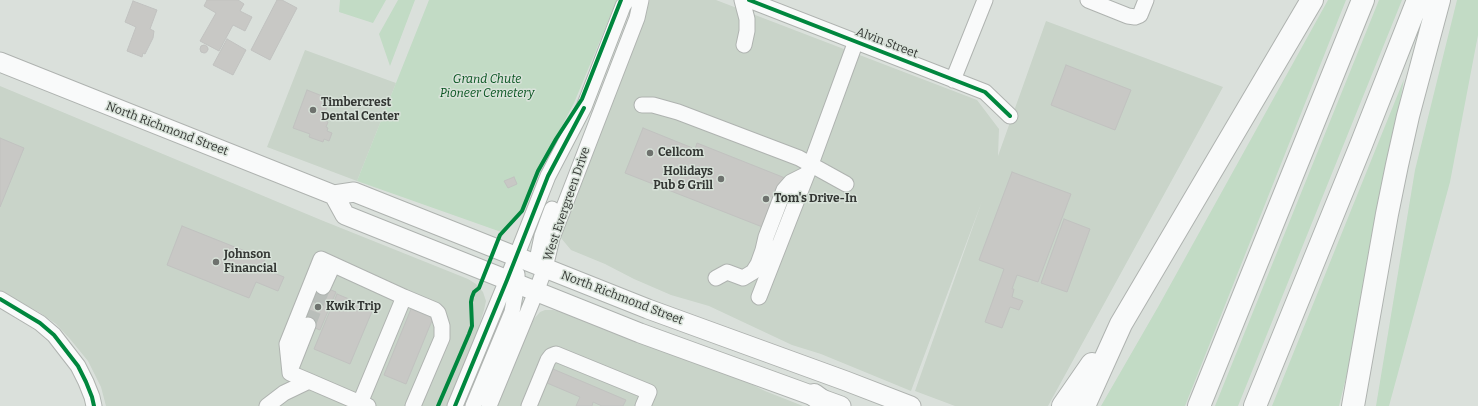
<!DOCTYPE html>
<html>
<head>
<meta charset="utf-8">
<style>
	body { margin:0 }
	canvas { display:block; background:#dae0db }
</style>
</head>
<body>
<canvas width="1478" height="406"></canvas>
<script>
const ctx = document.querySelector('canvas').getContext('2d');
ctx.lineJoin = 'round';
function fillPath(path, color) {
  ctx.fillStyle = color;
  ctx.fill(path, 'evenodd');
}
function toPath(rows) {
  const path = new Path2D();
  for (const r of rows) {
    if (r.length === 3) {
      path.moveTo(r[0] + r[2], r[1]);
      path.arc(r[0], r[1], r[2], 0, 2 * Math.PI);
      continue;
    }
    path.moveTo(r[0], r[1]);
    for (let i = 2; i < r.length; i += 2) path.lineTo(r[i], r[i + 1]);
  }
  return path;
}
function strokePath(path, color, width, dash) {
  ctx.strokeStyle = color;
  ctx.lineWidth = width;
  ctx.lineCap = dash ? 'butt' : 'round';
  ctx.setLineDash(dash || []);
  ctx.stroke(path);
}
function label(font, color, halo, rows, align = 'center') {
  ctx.font = font + ' Bitter,serif';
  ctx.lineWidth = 3;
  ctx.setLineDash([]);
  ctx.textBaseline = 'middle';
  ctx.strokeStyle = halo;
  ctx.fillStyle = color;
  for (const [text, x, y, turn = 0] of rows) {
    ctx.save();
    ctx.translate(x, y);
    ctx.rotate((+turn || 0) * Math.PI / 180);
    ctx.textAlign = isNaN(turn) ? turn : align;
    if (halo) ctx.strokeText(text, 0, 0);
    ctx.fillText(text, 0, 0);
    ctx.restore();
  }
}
const built = toPath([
	[650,0,716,0,977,100,999,129,998,156,1046,21,1223,87,1048,406,955,406,915,391,982,201,911,391,821,354,792,345,709,306,671,295,634,279,605,264,571,250,561,238,579,179],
	[305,50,396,83,357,181,267,147],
	[0,86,321,220,468,279,476,284,483,292,486,301,484,310,474,342,447,406,106,406,101,387,88,361,70,339,56,324,39,312,0,293],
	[545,310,553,310,570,314,729,373,765,391,803,406,496,406,528,330,534,319,540,312]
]);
const green = toPath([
	[340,0,386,0,373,23,339,12],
	[398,0,415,0,390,66,379,34],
	[429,0,617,0,574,103,545,158,521,214,504,233,357,181],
	[1328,0,1346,0,1185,406,1101,406,1158,307],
	[1379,0,1402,0,1238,406,1215,406],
	[1457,0,1478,0,1478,35,1450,182,1389,406,1376,406,1415,170],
	[1404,79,1363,308,1339,406,1272,406]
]);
const building = toPath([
	[207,0,238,0,244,4,240,11,252,17,245,31,233,25,219,51,200,41,216,13,204,6,207,0],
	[277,0,282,0,297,8,270,60,251,50,277,0],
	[133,1,157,10,150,29,154,31,153,38,145,54,143,53,142,57,127,51,136,27,125,22,133,1],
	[227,39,246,50,233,75,213,65,227,39],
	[204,49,4],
	[1066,65,1131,90,1115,130,1051,105,1066,65],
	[307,90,330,99,322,120,328,122,326,127,328,128,327,131,332,133,329,141,324,139,323,142,309,137,310,134,293,128,307,90],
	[643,128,695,149,697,143,785,178,765,228,625,173,643,128],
	[0,138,24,148,0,207,0,138],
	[1012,172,1071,194,1038,282,1017,275,1012,289,1014,289,1012,297,1023,301,1019,310,1010,307,1002,328,985,322,1004,269,979,260,1012,172],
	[514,177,517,184,508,188,504,181,514,177],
	[1064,219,1090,229,1067,292,1041,283,1064,219],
	[182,226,265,259,261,268,284,277,278,291,256,282,249,298,167,265,182,226],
	[316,284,336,292,320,330,300,322,316,284],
	[337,294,373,309,350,364,314,349,337,294],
	[411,309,433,318,406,384,384,375,411,309],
	[553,369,626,400,623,406,602,406,593,402,592,406,576,406,580,397,547,383,553,369]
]);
const minorTunnel = toPath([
	[308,325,323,287]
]);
const minor = toPath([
	[742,0,747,19,747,31,744,45],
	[749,0,985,92,1010,116],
	[1088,0,1128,16,1135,17,1140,15,1146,0],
	[953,80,985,0],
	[642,105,653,105,678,112,799,158,846,184],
	[537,260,542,236,552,209],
	[716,278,727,272,743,278,753,272,758,264,763,250,766,237,784,190,791,182,807,174],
	[323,287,333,265],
	[404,297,435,310,438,313,442,326,442,338,413,406],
	[759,297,811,164,856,41],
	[0,299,40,323,54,335,78,366,86,382,92,397,94,406],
	[291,368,308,325],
	[360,403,404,297,321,259,287,344,290,373,309,381,353,400,360,403,368,406],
	[267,406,284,393,309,381],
	[455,406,507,280,548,176,584,107,623,6,627,0],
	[473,406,512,312,517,284,517,274],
	[489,406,536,292,545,268,552,238,637,18,641,0],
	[529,406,548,360,551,356,556,354,649,392,643,406]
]);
const major = toPath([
	[0,62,334,195,354,192,648,309,846,381,911,406],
	[334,195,345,215,640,333,841,406]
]);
const highway = toPath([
	[814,395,829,406],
	[1063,406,1092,364],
	[1084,406,1121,324,1312,0],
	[1199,406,1363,0],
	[1255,406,1361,145,1418,0],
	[1353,406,1387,214,1397,165,1408,116,1439,0]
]);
const cycleway = toPath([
	[749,0,985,92,1010,116],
	[0,299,40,323,54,335,78,366,86,382,92,397,94,406],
	[438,406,469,334,472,326,471,302,472,297,474,292,479,288,500,235,522,211,538,171,556,139,582,99,621,0],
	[455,406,507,280,548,176,584,108]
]);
const markers = [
	[313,110,4,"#6e726e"],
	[650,153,4,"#6e726e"],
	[721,179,4,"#6e726e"],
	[766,199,4,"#6e726e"],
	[216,262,4,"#6e726e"],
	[318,307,4,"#6e726e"]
];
const streetNames = [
	["Alvin Street",887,43,21],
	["North Richmond Street",167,129,21],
	["West Evergreen Drive",567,204,-71],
	["North Richmond Street",622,298,21]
];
const parkNames = [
	["Grand Chute",487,80],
	["Pioneer Cemetery",487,94]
];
const poiNames = [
	["Timbercrest",321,103],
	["Dental Center",321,117],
	["Cellcom",658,153],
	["Holidays",713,172,"right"],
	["Pub & Grill",713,186,"right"],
	["Tom's Drive-In",774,199],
	["Johnson",224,255],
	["Financial",224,269],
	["Kwik Trip",326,307]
];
fillPath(built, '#c9d4c9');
fillPath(green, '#c2dbc5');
fillPath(building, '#c8c8c5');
strokePath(building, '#c1c2c0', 1);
strokePath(minorTunnel, '#b9beba', 15, [15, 8]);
strokePath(minor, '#afb3b0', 17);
strokePath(major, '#afb3b0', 21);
strokePath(highway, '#afb3b0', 24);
strokePath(minor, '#f9fafa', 15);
strokePath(major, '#f9fafa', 19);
strokePath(highway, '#f9fafa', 22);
strokePath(cycleway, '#00873e', 4);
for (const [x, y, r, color] of markers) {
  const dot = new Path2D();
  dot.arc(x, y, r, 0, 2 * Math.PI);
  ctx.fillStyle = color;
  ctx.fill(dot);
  strokePath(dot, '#d8e2d9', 1.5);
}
label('12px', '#343734', '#d8e2d9', streetNames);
label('italic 12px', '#06531f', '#d8e2d9', parkNames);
label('bold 12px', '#343734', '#d8e2d9', poiNames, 'left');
</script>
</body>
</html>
